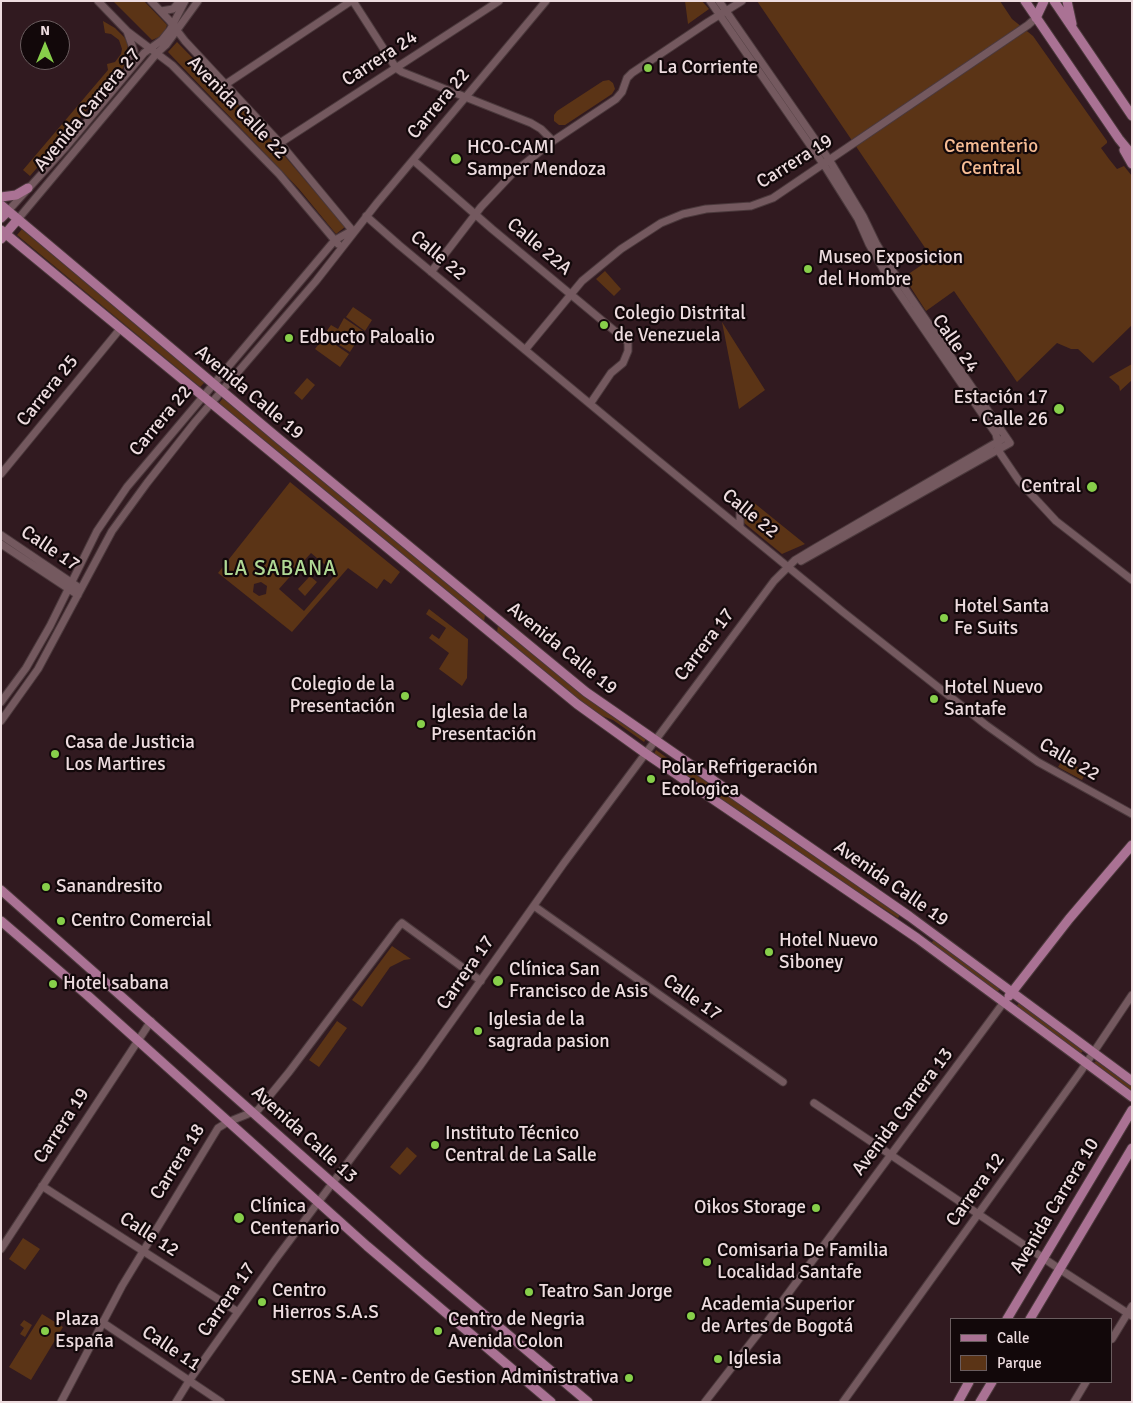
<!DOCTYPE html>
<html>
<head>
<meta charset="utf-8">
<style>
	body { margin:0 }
	#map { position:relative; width:1133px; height:1403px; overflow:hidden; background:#311a20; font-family:Signika,sans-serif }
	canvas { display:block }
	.frame { position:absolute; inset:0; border:2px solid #eddcdf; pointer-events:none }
	.legend { position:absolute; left:950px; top:1318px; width:162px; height:65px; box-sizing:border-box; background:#12080a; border:1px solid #6a5d5f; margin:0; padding:6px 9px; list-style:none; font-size:15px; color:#eddcdf }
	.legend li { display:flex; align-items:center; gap:10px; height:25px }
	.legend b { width:25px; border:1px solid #6a5d5f }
	.north { position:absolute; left:20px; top:20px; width:50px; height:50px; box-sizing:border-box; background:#12080a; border:1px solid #6a5d5f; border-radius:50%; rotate:0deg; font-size:14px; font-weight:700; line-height:20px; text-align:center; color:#eddcdf }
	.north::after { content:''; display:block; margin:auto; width:18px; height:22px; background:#87cf4a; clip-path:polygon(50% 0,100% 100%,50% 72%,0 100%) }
</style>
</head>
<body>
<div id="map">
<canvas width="1133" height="1403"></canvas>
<div class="frame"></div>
<ul class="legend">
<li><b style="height:6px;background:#aa7294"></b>Calle</li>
<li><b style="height:14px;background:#5b3416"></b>Parque</li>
</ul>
<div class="north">N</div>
</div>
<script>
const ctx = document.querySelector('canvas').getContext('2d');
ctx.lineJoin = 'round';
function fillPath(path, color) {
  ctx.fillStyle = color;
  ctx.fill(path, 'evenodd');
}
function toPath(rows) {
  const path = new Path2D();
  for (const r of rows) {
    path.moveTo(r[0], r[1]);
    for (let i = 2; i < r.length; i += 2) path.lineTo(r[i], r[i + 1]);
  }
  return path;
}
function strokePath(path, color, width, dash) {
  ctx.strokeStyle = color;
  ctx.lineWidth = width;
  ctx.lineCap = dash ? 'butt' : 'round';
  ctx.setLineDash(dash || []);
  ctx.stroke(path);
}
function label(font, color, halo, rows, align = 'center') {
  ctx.font = font + ' Signika,sans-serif';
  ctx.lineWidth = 4.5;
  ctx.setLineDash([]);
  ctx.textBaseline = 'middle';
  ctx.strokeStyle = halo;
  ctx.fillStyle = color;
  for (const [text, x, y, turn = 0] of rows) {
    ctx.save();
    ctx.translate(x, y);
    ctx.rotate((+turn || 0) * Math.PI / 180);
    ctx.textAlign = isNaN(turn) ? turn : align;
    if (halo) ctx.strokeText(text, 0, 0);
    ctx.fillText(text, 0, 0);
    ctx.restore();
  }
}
const green = toPath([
	[113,1,144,1,167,25,165,31,159,37,152,40],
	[685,1,702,1,709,9,688,24],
	[757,1,1000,1,1012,19,1033,36,1107,141,1107,143,1101,148,1109,159,1117,169,1124,166,1132,176,1132,325,1093,363,1078,349,1071,349,1057,343,1017,382,954,291,926,311,904,277,932,258],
	[103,21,115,28,124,37,128,44,126,60,123,68,30,176,23,170,108,70,107,64,115,62,121,54,122,49,119,40,111,34,105,33],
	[177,42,260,127,345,227,336,234,299,189,168,52],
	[609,80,613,83,615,89,612,94,565,125,559,125,554,121,554,115,557,111,603,81],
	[22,229,205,382,200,387,17,235],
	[605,271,621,289,614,296,596,279],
	[353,307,372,320,365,331,346,317],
	[344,318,363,331,357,340,343,332,357,341,350,352,324,335,331,325,338,329],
	[722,322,765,390,739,409],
	[324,337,349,354,340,367,315,349],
	[1132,364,1132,380,1120,391,1119,386,1109,377],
	[307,378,315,385,302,400,294,393],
	[223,398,485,615,484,622,219,403],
	[290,482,400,572,391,584,384,579,377,589,348,568,292,632,218,573],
	[311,553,336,574,304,611,279,589],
	[261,582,267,586,266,594,259,596,253,592,254,584],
	[753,502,805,544,782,554,743,522,744,507],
	[310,576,317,582,305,596,298,589],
	[429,609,468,639,467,678,462,686,439,669,449,653,429,638,432,634,439,639,446,628,426,614],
	[498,625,595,704,646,739,644,742,613,720,600,715,570,693,497,633],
	[656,750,684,770,691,772,724,793,900,915,898,918,869,899,852,890,654,754],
	[1063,759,1086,772,1082,780,1058,767],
	[934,940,1000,989,997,992,931,943],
	[392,946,411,959,404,960,390,967,362,1007,352,1000],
	[1019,1003,1083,1051,1080,1054,1016,1007],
	[337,1021,347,1028,319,1067,309,1060],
	[1096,1061,1132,1087,1131,1090,1094,1063],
	[407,1147,417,1156,400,1175,390,1167],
	[23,1238,40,1249,25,1270,9,1259],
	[42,1314,63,1327,31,1380,9,1367],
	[24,1320,32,1325,25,1337,20,1334,24,1328,20,1325]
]);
const minor = toPath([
	[98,1,127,31,172,65,279,174,338,244],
	[151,1,169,20,185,41,280,143,352,230],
	[353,1,396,68,402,72,531,123,541,129,553,141],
	[710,1,826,168,858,219,869,244,886,274,996,434,1000,453,1019,481,1056,521,1132,580],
	[719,1,830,161,863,216,876,243,892,270,1010,443,801,561],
	[161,11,173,9,180,1],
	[127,31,134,51,128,68],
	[226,84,351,1],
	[280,143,499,1],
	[413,160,492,229,628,342,628,351,623,363,611,373,590,404],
	[8,211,65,148,144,53,162,40,170,30,185,1],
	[366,216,399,245,655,458,843,612,986,725,1038,762,1132,814],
	[18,219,157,53,166,45,198,1],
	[431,272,481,207,513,173,553,141,616,99,622,92,627,78,632,73,708,22,742,1],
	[525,350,582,281,621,249,661,223,683,214,706,209,751,206,773,198,1028,25,1036,18],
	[1,474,120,329],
	[740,527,740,504],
	[1,535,81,589],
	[1,544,78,595],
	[1,702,26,668,50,626,97,531,127,487,335,240,353,230],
	[1,721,38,669,112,531,147,483,195,422,316,281,377,203,546,1],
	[534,906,783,1082],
	[399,926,402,923,481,981],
	[814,1103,1064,1272,1132,1316],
	[42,1186,238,1312],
	[1,1249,151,1021],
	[102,1322,221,1402],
	[1112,1339,1132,1306],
	[61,1402,122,1286,218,1128,228,1122,258,1110,289,1072,399,926],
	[176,1402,189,1381,275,1260,420,1066,564,863,774,581,795,560,815,548,1006,437],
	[705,1402,767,1322,1004,1002],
	[843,1402,1081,1071,1132,995],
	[1074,1402,1086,1382]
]);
const major = toPath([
	[1025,1,1119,139,1132,155],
	[1054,1,1132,116],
	[1067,1,1072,24],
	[1036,18,1044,1],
	[1124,150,1132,164],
	[1,197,16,195,28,188],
	[1,205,279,439,586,692,909,916,1132,1081],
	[1,218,8,211],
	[1,230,577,704,645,753,917,938,1132,1097],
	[1,239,18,219],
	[1,890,423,1263,588,1402],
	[1,921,86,994,367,1246,551,1402],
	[1009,996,1069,919,1132,845],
	[1007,1319,1132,1110],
	[1030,1319,1132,1148],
	[958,1402,969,1382],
	[980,1402,992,1382]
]);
const markers = [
	[648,68,5,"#87cf4a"],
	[456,159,6,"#87cf4a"],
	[808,269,5,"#87cf4a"],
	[604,325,5,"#87cf4a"],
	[289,338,5,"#87cf4a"],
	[1059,409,6,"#87cf4a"],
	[1092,487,6,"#87cf4a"],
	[944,618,5,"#87cf4a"],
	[405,696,5,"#87cf4a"],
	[934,699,5,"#87cf4a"],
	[421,724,5,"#87cf4a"],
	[55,754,5,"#87cf4a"],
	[651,779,5,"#87cf4a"],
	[46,887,5,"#87cf4a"],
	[61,921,5,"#87cf4a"],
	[769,952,5,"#87cf4a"],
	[498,981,6,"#87cf4a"],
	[53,984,5,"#87cf4a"],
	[478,1031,5,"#87cf4a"],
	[435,1145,5,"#87cf4a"],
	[816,1208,5,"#87cf4a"],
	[239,1218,6,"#87cf4a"],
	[707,1262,5,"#87cf4a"],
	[529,1292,5,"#87cf4a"],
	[262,1302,5,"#87cf4a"],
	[691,1316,5,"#87cf4a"],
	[45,1331,5,"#87cf4a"],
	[438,1331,5,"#87cf4a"],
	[718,1359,5,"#87cf4a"],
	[629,1378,5,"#87cf4a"]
];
const streetNames = [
	["Carrera 24",380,59,-33],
	["Carrera 22",439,104,-50],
	["Avenida Calle 22",237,108,46],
	["Avenida Carrera 27",88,110,-50],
	["Carrera 19",795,162,-32],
	["Calle 22A",539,247,40],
	["Calle 22",438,256,40],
	["Calle 24",955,344,55],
	["Carrera 25",48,391,-51],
	["Avenida Calle 19",249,393,40],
	["Carrera 22",161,421,-50],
	["Calle 22",750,514,39],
	["Calle 17",50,549,34],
	["Carrera 17",705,645,-53],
	["Avenida Calle 19",562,649,39],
	["Calle 22",1069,760,30],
	["Avenida Calle 19",891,884,35],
	["Carrera 17",466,973,-55],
	["Calle 17",692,998,35],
	["Avenida Carrera 13",903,1112,-53],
	["Carrera 19",62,1126,-57],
	["Avenida Calle 13",304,1135,42],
	["Carrera 18",178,1162,-58],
	["Carrera 12",976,1190,-54],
	["Avenida Carrera 10",1055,1206,-59],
	["Calle 12",149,1235,33],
	["Carrera 17",227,1300,-55],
	["Calle 11",171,1349,34]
];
const poiNames = [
	["La Corriente",658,68],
	["HCO-CAMI",467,148],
	["Samper Mendoza",467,170],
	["Museo Exposicion",818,258],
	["del Hombre",818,280],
	["Colegio Distrital",614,314],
	["de Venezuela",614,336],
	["Edbucto Paloalio",299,338],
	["Estación 17",1048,398,"right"],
	["- Calle 26",1048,420,"right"],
	["Central",1081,487,"right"],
	["Hotel Santa",954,607],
	["Fe Suits",954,629],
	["Colegio de la",395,685,"right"],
	["Presentación",395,707,"right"],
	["Hotel Nuevo",944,688],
	["Santafe",944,710],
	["Iglesia de la",431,713],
	["Presentación",431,735],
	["Casa de Justicia",65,743],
	["Los Martires",65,765],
	["Polar Refrigeración",661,768],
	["Ecologica",661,790],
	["Sanandresito",56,887],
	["Centro Comercial",71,921],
	["Hotel Nuevo",779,941],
	["Siboney",779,963],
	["Clínica San",509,970],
	["Francisco de Asis",509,992],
	["Hotel sabana",63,984],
	["Iglesia de la",488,1020],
	["sagrada pasion",488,1042],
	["Instituto Técnico",445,1134],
	["Central de La Salle",445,1156],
	["Clínica",250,1207],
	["Centenario",250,1229],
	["Oikos Storage",806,1208,"right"],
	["Comisaria De Familia",717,1251],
	["Localidad Santafe",717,1273],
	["Centro",272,1291],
	["Hierros S.A.S",272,1313],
	["Teatro San Jorge",539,1292],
	["Academia Superior",701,1305],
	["de Artes de Bogotá",701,1327],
	["Plaza",55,1320],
	["España",55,1342],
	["Centro de Negria",448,1320],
	["Avenida Colon",448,1342],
	["Iglesia",728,1359],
	["SENA - Centro de Gestion Administrativa",619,1378,"right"]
];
const parkNames = [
	["Cementerio",991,147],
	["Central",991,169]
];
const quarterNames = [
	["LA SABANA",280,569]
];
fillPath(green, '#5b3416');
strokePath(minor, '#4b393c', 9);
strokePath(major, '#4b393c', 11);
strokePath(minor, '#74595f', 7);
strokePath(major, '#aa7294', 9);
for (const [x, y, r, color] of markers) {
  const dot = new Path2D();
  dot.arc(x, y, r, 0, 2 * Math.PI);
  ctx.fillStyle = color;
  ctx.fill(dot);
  strokePath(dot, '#12080a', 2);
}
label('19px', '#eddcdf', '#12080a', streetNames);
label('19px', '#eddcdf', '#12080a', poiNames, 'left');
label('19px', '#f6bc94', '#12080a', parkNames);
ctx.letterSpacing = '1px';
label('21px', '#b0d995', '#12080a', quarterNames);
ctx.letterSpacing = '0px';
</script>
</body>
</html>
